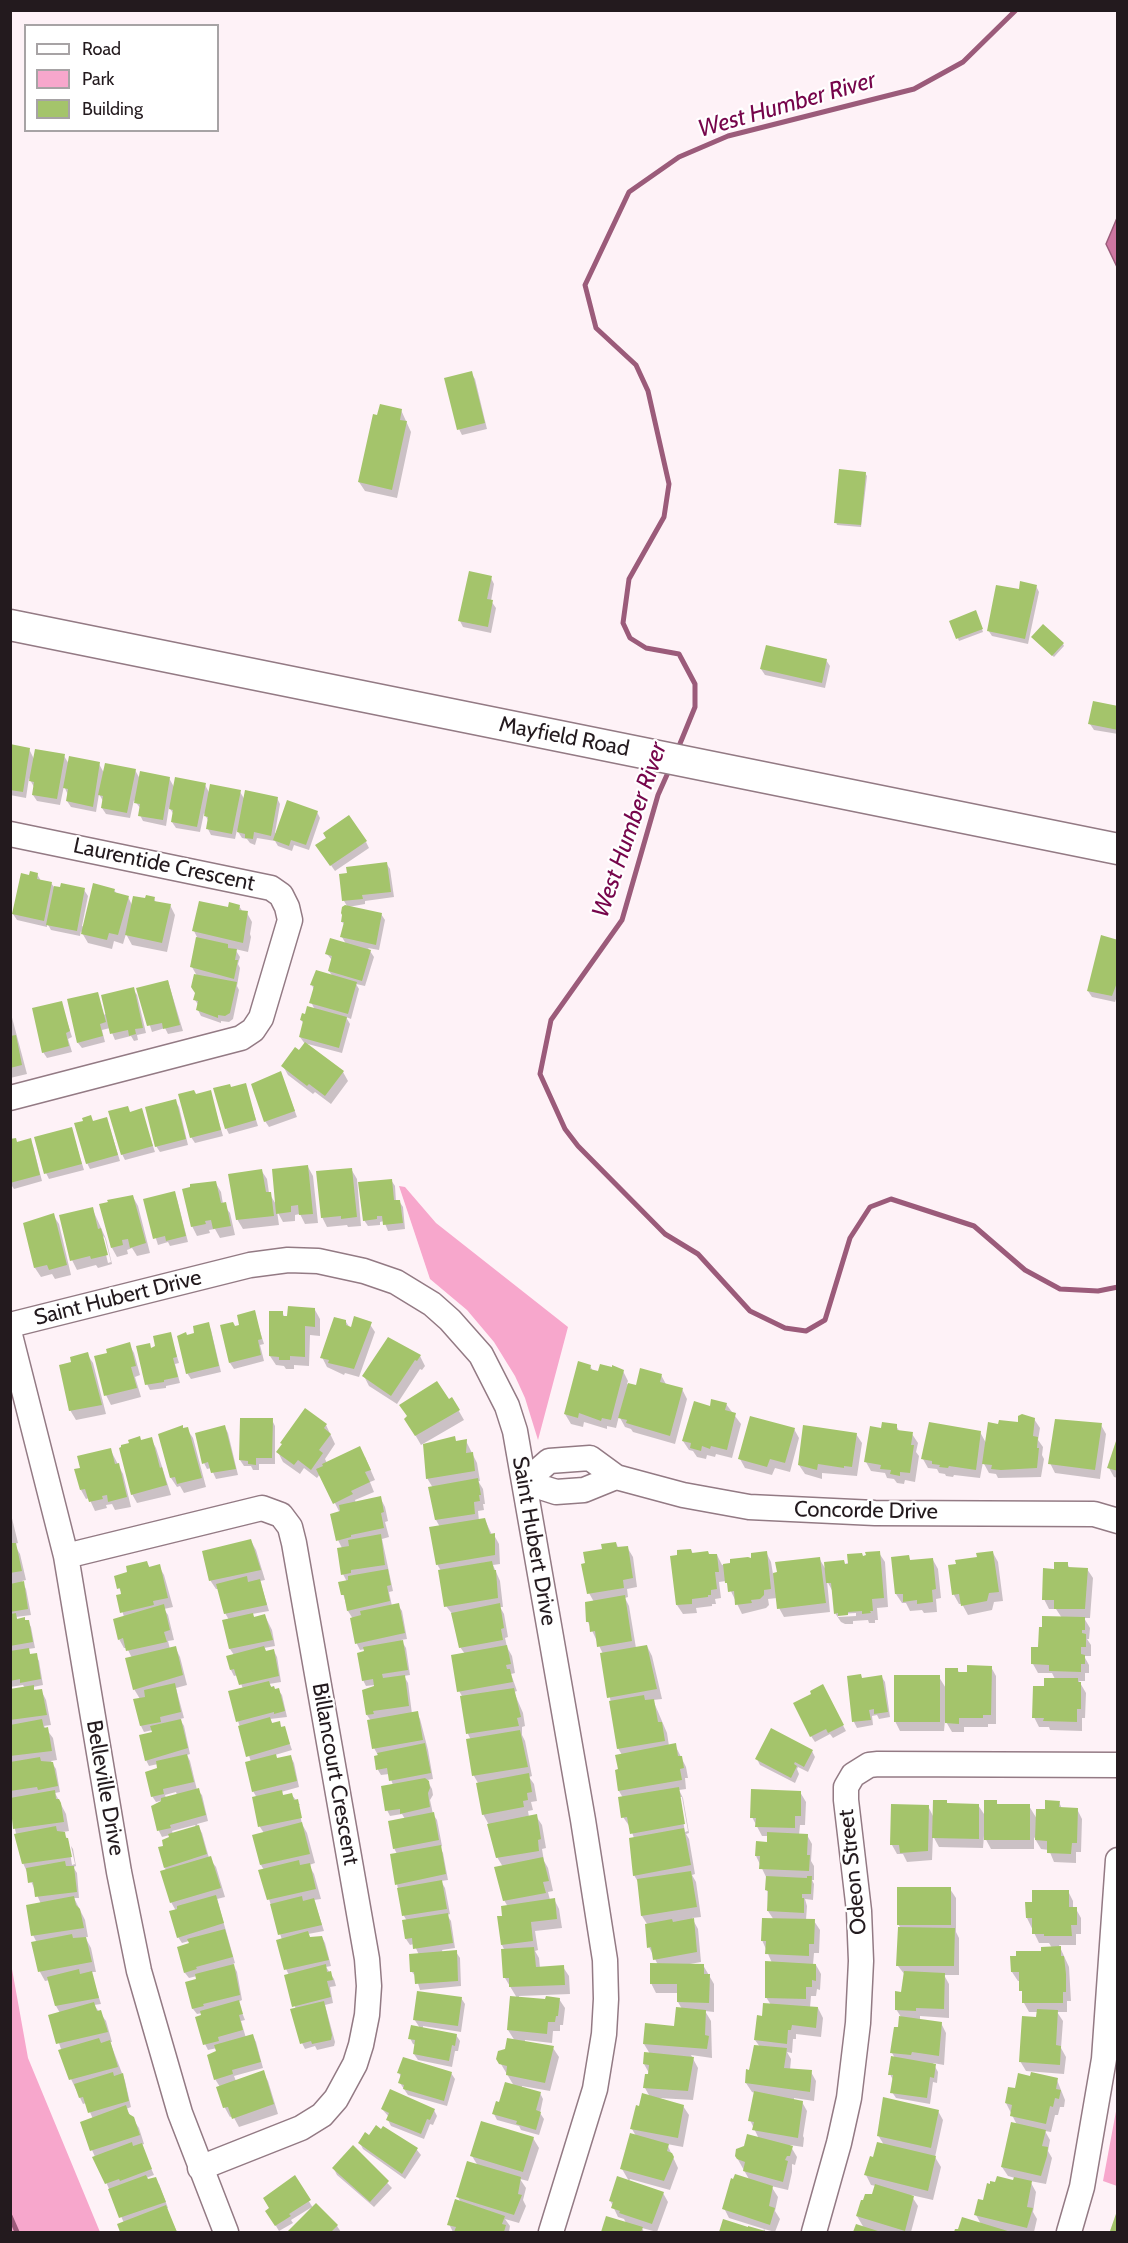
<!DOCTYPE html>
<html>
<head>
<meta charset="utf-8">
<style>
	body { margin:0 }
	#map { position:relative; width:1128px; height:2243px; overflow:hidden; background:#fef2f7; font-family:Cabin,sans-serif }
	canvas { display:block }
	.frame { position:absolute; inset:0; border:12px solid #231a1e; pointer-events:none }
	.legend { position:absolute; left:24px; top:24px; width:195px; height:108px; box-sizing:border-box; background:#fff; border:2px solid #a7a3a5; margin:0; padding:8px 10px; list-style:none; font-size:18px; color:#231a1e }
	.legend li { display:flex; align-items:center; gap:12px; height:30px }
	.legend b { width:30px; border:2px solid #a7a3a5 }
</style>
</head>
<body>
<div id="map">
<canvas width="1128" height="2243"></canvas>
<div class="frame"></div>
<ul class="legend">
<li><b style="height:8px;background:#fff"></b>Road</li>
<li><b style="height:16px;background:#f7a7cc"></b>Park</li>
<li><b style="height:16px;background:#a4c46b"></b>Building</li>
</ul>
</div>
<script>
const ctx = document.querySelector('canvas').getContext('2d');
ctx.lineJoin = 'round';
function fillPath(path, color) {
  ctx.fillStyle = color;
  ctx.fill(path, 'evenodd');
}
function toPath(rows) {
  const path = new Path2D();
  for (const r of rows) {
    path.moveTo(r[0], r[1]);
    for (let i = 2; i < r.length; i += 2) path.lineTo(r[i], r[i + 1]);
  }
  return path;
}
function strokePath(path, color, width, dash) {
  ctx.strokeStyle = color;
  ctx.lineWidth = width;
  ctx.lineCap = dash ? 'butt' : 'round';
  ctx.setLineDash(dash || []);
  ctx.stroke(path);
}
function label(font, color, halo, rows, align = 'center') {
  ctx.font = font + ' Cabin,sans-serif';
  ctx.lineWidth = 4.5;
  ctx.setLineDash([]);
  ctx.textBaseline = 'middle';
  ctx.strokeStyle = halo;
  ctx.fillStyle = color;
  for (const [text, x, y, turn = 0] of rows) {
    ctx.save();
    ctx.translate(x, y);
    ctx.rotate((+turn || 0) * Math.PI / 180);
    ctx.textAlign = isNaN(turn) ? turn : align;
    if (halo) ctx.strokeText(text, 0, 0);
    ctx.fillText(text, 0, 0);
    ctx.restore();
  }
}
const green = toPath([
	[399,1186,405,1187,436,1223,568,1327,538,1440,525,1398,515,1376,494,1342,467,1310,430,1279],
	[10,1958,28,2058,100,2232,11,2232],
	[1117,2106,1117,2186,1103,2181]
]);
const water = toPath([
	[1117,218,1118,218,1117,267,1106,244,1117,218]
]);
const shadow = toPath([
	[471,373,475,379,487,429,462,435,459,429],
	[401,410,411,432,397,498,365,491,359,482,379,417],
	[865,473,867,476,861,527,837,525,836,522],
	[491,578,494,584,491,601,496,608,491,633,463,627,460,621],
	[1036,586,1039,592,1028,644,992,636,988,630,1020,591],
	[977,615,983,632,959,641,951,621],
	[1035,640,1063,644,1064,646,1054,657],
	[826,660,830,666,825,688,765,675,761,669],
	[1118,707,1118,734,1094,730,1090,724],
	[10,746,29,749,34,759,64,756,69,764,99,764,104,773,135,770,140,779,169,778,174,787,205,785,210,794,240,792,245,800,277,798,280,804,275,833,277,834,317,812,320,818,309,850,294,845,292,851,278,846,275,841,257,838,255,845,250,843,247,839,242,838,237,830,235,839,211,835,208,829,209,822,204,813,200,832,176,828,172,822,174,815,169,807,166,826,143,821,140,815,141,809,134,800,130,818,106,814,102,808,103,801,99,794,96,812,71,807,67,801,68,795,64,786,60,805,37,801,33,795,34,787,29,778,26,798,10,795],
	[366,842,369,848,335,871,321,851],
	[386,863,390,869,394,897,365,901,365,904,348,907,381,914,385,920,379,950,368,948,374,957,365,986,356,984,359,989,351,1019,346,1017,350,1024,342,1053,304,1043,343,1072,348,1081,331,1104,315,1092,313,1094,288,1075,283,1066,305,1044,300,1037,304,1024,301,1020,315,1010,311,1002,314,990,312,985,333,977,329,971,332,960,327,954,346,944,342,937,345,925,342,922,347,906,344,901,340,876],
	[37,874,41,881,51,883,54,887,84,890,88,896,82,926,84,927,114,890,117,894,128,897,132,905,154,898,156,903,170,905,175,915,167,952,132,945,126,934,123,944,114,941,112,949,88,943,81,931,80,936,51,930,47,923,47,927,17,920,13,914,30,877],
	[239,906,243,912,247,913,252,922,250,934,251,937,248,952,235,949,240,957,238,964,240,968,237,986,239,990,233,1019,229,1022,221,1021,221,1023,201,1016,198,1010,199,1006,195,1000,197,976,192,967,197,937,194,931,229,909],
	[1118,941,1118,993,1115,1002,1092,997,1088,991],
	[168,981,183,1031,168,1034,165,1028,152,1032,138,989],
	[133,989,137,995,146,1033,137,1035,138,1040,134,1041,131,1036,115,1040,110,1028,102,1030,105,1042,82,1048,78,1043,97,993,104,1015],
	[61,1003,72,1037,68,1039,72,1052,47,1058,43,1052],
	[10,1010,27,1074,10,1078],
	[283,1079,297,1117,269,1127,265,1121],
	[245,1085,258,1126,229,1134,226,1128,231,1088],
	[210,1092,223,1136,195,1143,191,1137,196,1095],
	[175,1101,179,1107,188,1145,160,1152,156,1146],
	[141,1110,155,1152,125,1160,122,1154,131,1113],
	[107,1119,120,1161,90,1169,87,1163,85,1122,93,1123],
	[71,1128,84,1170,49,1179,46,1173],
	[30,1140,33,1146,42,1181,14,1189,10,1183,17,1143],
	[308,1167,313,1176,318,1223,305,1224,300,1214,295,1215,295,1221,283,1222,277,1211,279,1225,243,1229,237,1219,261,1170,267,1179,269,1193,277,1206],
	[351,1169,357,1179,361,1226,348,1227,347,1225,327,1227,322,1217],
	[391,1180,395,1186,396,1202,399,1201,403,1207,405,1229,388,1231,384,1221,380,1222,380,1225,368,1226,364,1220],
	[215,1182,221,1192,223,1204,230,1213,235,1235,220,1238,215,1229,209,1230,210,1233,197,1236,192,1226],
	[174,1193,177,1199,188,1242,170,1246,168,1242,158,1245,144,1201],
	[133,1197,138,1206,150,1253,137,1256,132,1248,127,1250,128,1254,117,1257,112,1248],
	[92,1208,106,1239,112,1264,98,1268,96,1265,77,1270,72,1260],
	[101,1234,105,1238,111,1262,108,1263],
	[53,1215,59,1224,71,1275,55,1279,52,1274,41,1277,35,1268],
	[315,1310,320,1319,320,1336,310,1335,309,1366,294,1365,294,1369,286,1369,284,1366,276,1365,270,1356,282,1312,285,1318],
	[254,1312,264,1344,260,1345,264,1361,234,1369,230,1363,221,1326,235,1327,241,1326],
	[335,1319,346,1322,350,1328,369,1323,375,1332,359,1377,345,1373,344,1375,327,1367,322,1357],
	[208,1324,211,1330,221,1372,191,1379,187,1373,187,1337,196,1334],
	[170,1333,179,1363,175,1364,180,1383,166,1386,166,1388,150,1390,147,1384,151,1349,157,1347],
	[129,1344,134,1353,140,1375,135,1377,141,1397,111,1405,106,1395,108,1355],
	[87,1354,93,1363,106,1414,76,1420,70,1410,73,1363],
	[420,1356,425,1366,422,1370,420,1369,397,1404,369,1386,364,1376],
	[590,1366,593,1371,623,1371,628,1381,627,1384,637,1387,661,1375,667,1386,682,1389,687,1399,675,1444,633,1432,631,1429,625,1427,619,1416,616,1428,607,1426,607,1429,584,1422,583,1427,571,1424,565,1414],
	[452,1399,464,1420,421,1445,406,1419],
	[726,1404,741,1424,732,1458,716,1454,715,1457,707,1455,706,1459,697,1457,693,1451,689,1450,683,1441,711,1407],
	[1034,1419,1040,1428,1038,1440,1043,1447,1042,1455,1044,1459,1041,1477,998,1478,996,1474,989,1473,983,1462,980,1478,954,1475,953,1477,946,1476,945,1474,939,1473,937,1469,928,1468,923,1459,980,1432,986,1443,999,1425,1019,1424],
	[272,1420,275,1426,275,1464,259,1464,259,1470,253,1470,251,1466,244,1466,240,1460],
	[326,1425,335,1444,325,1459,327,1463,365,1457,375,1480,370,1482,374,1492,355,1500,356,1503,380,1497,385,1507,388,1521,385,1522,389,1537,382,1539,393,1591,389,1592,392,1606,398,1605,402,1611,407,1639,401,1640,406,1648,410,1675,404,1676,408,1683,412,1714,417,1713,420,1719,428,1750,433,1779,427,1780,432,1789,433,1795,430,1800,433,1814,437,1820,442,1846,440,1847,443,1853,448,1880,441,1881,445,1888,450,1914,447,1915,451,1921,455,1948,442,1950,443,1953,456,1952,460,1958,461,1986,420,1990,416,1977,412,1972,419,1955,414,1944,410,1945,406,1939,407,1921,404,1916,397,1884,397,1854,394,1848,405,1819,402,1814,390,1816,387,1810,393,1785,389,1774,381,1775,378,1770,379,1757,374,1748,371,1721,367,1715,376,1687,375,1685,366,1686,363,1680,365,1649,360,1650,357,1644,353,1619,348,1611,340,1583,347,1582,343,1574,342,1548,338,1540,340,1513,320,1474,317,1478,304,1468,300,1474,283,1462,278,1452],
	[1101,1425,1106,1434,1100,1479,1055,1473,1050,1463],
	[896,1426,900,1432,912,1434,918,1443,916,1452,919,1456,915,1482,905,1480,904,1484,897,1483,894,1479,887,1478,885,1473,871,1471,866,1462,882,1429],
	[225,1427,228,1433,238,1475,216,1479,211,1468,207,1469,204,1463],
	[187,1429,193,1438,206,1487,184,1493,180,1486,177,1487,171,1478,183,1430],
	[794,1429,799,1438,790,1472,775,1468,772,1475,745,1468,740,1459],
	[856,1434,862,1443,857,1476,822,1473,822,1479,805,1474,799,1465],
	[151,1439,156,1448,171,1495,137,1503,132,1494,141,1442],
	[466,1441,477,1463,480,1481,478,1481,483,1489,485,1504,483,1504,484,1510,478,1511,479,1521,485,1520,492,1535,494,1535,499,1544,500,1564,493,1565,500,1581,503,1607,500,1607,504,1614,508,1637,505,1638,507,1647,512,1656,515,1673,511,1674,517,1691,514,1692,523,1713,525,1726,522,1727,522,1735,525,1741,532,1776,529,1777,534,1784,537,1801,531,1802,533,1810,528,1811,529,1817,536,1816,542,1825,546,1848,542,1849,544,1861,548,1868,553,1891,548,1892,550,1900,554,1899,559,1909,562,1928,535,1931,538,1950,535,1951,539,1958,540,1968,563,1967,569,1976,570,1994,519,1996,519,1998,547,2001,559,1999,565,2008,563,2025,560,2025,560,2031,553,2031,552,2043,525,2040,525,2042,553,2048,559,2057,550,2091,522,2086,522,2088,540,2093,543,2099,540,2113,544,2119,539,2135,521,2130,519,2126,497,2120,494,2114,514,2086,498,2059,515,2041,508,2030,517,1998,505,1978,503,1951,505,1951,502,1945,499,1918,504,1917,508,1907,504,1900,503,1867,497,1857,489,1825,483,1814,478,1783,474,1776,468,1740,471,1740,468,1734,462,1696,459,1691,465,1654,460,1647,453,1615,446,1606,441,1571,437,1564,440,1527,436,1520,433,1488,427,1478,457,1442],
	[1118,1441,1118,1478,1114,1477,1109,1468],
	[110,1449,123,1474,131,1507,115,1510,112,1504,106,1505,107,1508,95,1511,89,1498,86,1499,81,1490],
	[10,1510,18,1543,14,1544,20,1554,26,1580,22,1581,26,1589,31,1615,16,1617,18,1620,28,1621,31,1627,35,1648,28,1649,31,1656,36,1655,39,1661,43,1685,33,1687,35,1691,41,1690,46,1700,51,1725,44,1726,53,1738,57,1760,51,1761,56,1769,60,1792,55,1793,66,1814,69,1831,63,1832,68,1840,72,1865,75,1864,71,1846,73,1849,76,1866,73,1867,77,1873,79,1898,74,1898,85,1920,88,1937,85,1937,91,1948,96,1972,91,1972,101,2004,94,2005,106,2021,112,2042,110,2042,125,2081,131,2107,126,2109,139,2128,144,2144,141,2145,154,2175,146,2178,148,2181,159,2184,168,2208,166,2209,177,2232,122,2232,119,2225,124,2223,92,2150,93,2119,86,2103,83,2104,71,2079,50,2016,60,2013,56,2006,50,1980,45,1981,40,1972,37,1943,33,1935,41,1904,23,1863,10,1808,10,1799,13,1799,10,1795,10,1690,25,1688,23,1685,10,1687],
	[251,1541,256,1550,265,1580,260,1581,269,1611,252,1614,255,1619,265,1616,272,1630,275,1646,264,1648,266,1653,274,1651,277,1657,281,1682,269,1684,275,1691,278,1690,282,1695,287,1717,270,1719,273,1725,279,1723,282,1728,284,1727,292,1750,275,1755,278,1760,291,1757,294,1763,299,1787,281,1792,284,1796,291,1794,300,1805,298,1805,302,1824,307,1833,315,1863,309,1865,314,1874,321,1899,314,1900,324,1931,308,1934,310,1938,322,1937,325,1943,331,1966,326,1967,334,1979,336,1986,330,1987,333,2003,325,2005,335,2042,334,2046,317,2050,315,2046,305,2049,302,2043,289,1975,286,1969,282,1940,269,1899,264,1870,261,1865,264,1833,260,1827,257,1798,253,1791,251,1762,238,1721,243,1689,238,1675,234,1676,231,1670,234,1655,230,1649,224,1621,229,1620,225,1613,219,1589,216,1589,210,1580],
	[616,1543,619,1549,627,1547,633,1557,637,1587,627,1589,628,1597,625,1598,629,1606,636,1648,647,1646,652,1656,662,1699,653,1700,667,1733,669,1746,675,1745,686,1767,688,1778,685,1778,686,1789,679,1790,683,1798,689,1833,686,1834,689,1839,695,1874,692,1875,696,1882,701,1917,692,1918,698,1929,701,1962,690,1964,690,1965,703,1965,714,1984,714,2012,705,2011,711,2021,712,2058,691,2055,698,2068,693,2100,659,2098,683,2106,689,2115,683,2147,667,2144,678,2168,670,2190,630,2179,629,2181,663,2193,668,2202,657,2232,642,2228,644,2232,602,2232,607,2217,626,2223,624,2219,618,2217,610,2200,629,2181,622,2169,636,2136,632,2129,640,2107,650,2097,645,2088,649,2073,644,2064,650,2054,644,2044,675,2028,682,2009,678,2002,678,1993,656,1993,651,1983,658,1965,649,1947,647,1924,642,1916,638,1882,634,1875,634,1838,630,1827,623,1817,623,1798,619,1791,616,1771,619,1770,622,1755,618,1748,603,1654,588,1622,594,1602,589,1593,604,1550],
	[679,1797,682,1797,688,1831,685,1832],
	[691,1550,693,1554,717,1555,722,1565,753,1561,766,1552,771,1562,773,1574,819,1558,826,1570,879,1553,885,1562,888,1607,877,1608,878,1620,875,1620,875,1623,869,1623,868,1620,853,1621,853,1624,845,1624,841,1622,835,1613,833,1592,827,1581,830,1612,784,1617,779,1608,777,1598,768,1599,769,1605,766,1608,742,1614,726,1581,719,1582,721,1598,715,1599,716,1604,712,1604,712,1606,696,1608,697,1613,683,1614,677,1605,679,1556],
	[856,1613,856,1616,838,1617,838,1614],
	[993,1553,998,1562,1003,1601,994,1602,992,1610,968,1615,962,1604,959,1604,954,1595,950,1567],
	[908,1557,911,1561,933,1560,938,1569,941,1598,936,1599,937,1612,924,1613,922,1610,910,1611,906,1603,902,1603,896,1594],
	[147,1563,150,1568,159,1566,164,1575,173,1607,164,1609,168,1615,174,1640,168,1641,170,1649,175,1647,180,1657,187,1685,176,1688,184,1718,180,1719,184,1726,190,1754,187,1755,190,1761,197,1790,202,1795,208,1821,197,1824,202,1833,209,1858,216,1867,225,1897,217,1899,235,1963,233,1964,237,1972,242,2000,238,2002,245,2020,241,2021,246,2038,253,2036,256,2042,263,2068,234,2076,236,2081,263,2072,268,2081,278,2114,239,2127,233,2116,230,2117,225,2108,220,2087,215,2079,217,2048,208,2050,205,2044,202,2013,197,2014,193,2009,198,1980,197,1976,189,1978,185,1973,190,1944,189,1941,182,1943,178,1937,176,1911,171,1902,165,1867,165,1847,170,1839,170,1835,162,1837,159,1831,152,1807,164,1800,156,1802,152,1796,159,1769,158,1764,149,1766,146,1760,154,1733,153,1730,144,1732,141,1726,135,1701,140,1699,134,1689,132,1658,127,1648,124,1648,119,1639,124,1617,118,1596,123,1595,119,1588,129,1573],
	[176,1792,177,1795,166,1798,165,1795],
	[195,1825,196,1827,173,1834,172,1831],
	[1067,1563,1070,1569,1087,1569,1093,1578,1090,1618,1084,1618,1090,1628,1089,1639,1087,1639,1091,1645,1091,1656,1084,1656,1089,1665,1089,1673,1085,1673,1085,1681,1079,1681,1086,1693,1085,1718,1082,1718,1082,1731,1050,1730,1049,1727,1039,1727,1034,1717,1045,1688,1055,1679,1052,1673,1038,1673,1033,1664,1040,1648,1062,1618,1056,1609,1049,1609,1044,1599,1056,1570],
	[991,1667,996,1676,996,1724,988,1724,988,1727,964,1727,964,1732,952,1732,945,1720,944,1731,900,1731,895,1721,939,1677,947,1690,957,1669,960,1674],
	[881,1676,885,1682,890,1717,879,1719,877,1715,872,1716,873,1725,857,1728,854,1722,849,1677,863,1679],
	[822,1686,846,1731,833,1738,830,1734,815,1742,811,1736,813,1695],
	[812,1751,815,1757,808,1772,798,1767,797,1769,799,1774,795,1783,760,1765,757,1759],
	[800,1792,806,1802,805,1825,800,1825,799,1835,807,1835,812,1844,811,1861,814,1866,814,1880,812,1880,814,1884,813,1900,805,1899,807,1906,806,1920,814,1921,820,1930,819,1953,814,1953,813,1965,816,1965,821,1974,820,1990,817,1989,816,1996,811,1996,810,2008,818,2008,823,2018,821,2037,796,2034,796,2039,793,2039,792,2053,787,2052,791,2059,790,2070,811,2072,816,2081,814,2101,794,2098,794,2101,802,2102,807,2111,803,2136,804,2138,803,2147,790,2145,797,2157,795,2165,792,2164,792,2172,788,2190,771,2186,778,2197,775,2211,780,2219,775,2232,764,2229,766,2232,720,2232,724,2221,763,2232,764,2229,729,2218,724,2208,750,2181,736,2156,759,2139,750,2120,755,2093,752,2092,746,2083,760,2047,755,2040,763,2018,771,2005,766,1997,772,1963,762,1940,774,1920,768,1911,767,1879,756,1856,768,1843,768,1836,762,1836,752,1817],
	[996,1802,998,1805,1029,1806,1037,1819,1059,1802,1062,1809,1077,1809,1082,1819,1081,1852,1076,1852,1076,1863,1054,1862,1049,1850,1041,1849,1034,1837,1034,1849,991,1849,984,1836,983,1848,939,1847,933,1836,932,1860,907,1862,903,1854,897,1854,892,1845,928,1806,934,1818,948,1804,978,1805,986,1817],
	[950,1889,956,1898,956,1932,959,1938,959,1975,944,1975,949,1984,949,2018,920,2016,920,2020,941,2023,946,2033,944,2065,933,2063,938,2072,937,2083,933,2082,930,2104,896,2098,892,2092,893,2080,890,2074,895,2058,892,2053,901,2017,896,2009,902,1993,905,1975,898,1966,900,1927,898,1924],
	[1068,1891,1073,1901,1073,1909,1076,1909,1081,1918,1081,1934,1076,1934,1076,1945,1059,1945,1069,1967,1071,2001,1067,2001,1067,2012,1057,2012,1063,2021,1061,2048,1066,2057,1064,2074,1026,2071,1020,2061,1038,2019,1038,2012,1029,2012,1024,2003,1021,1981,1018,1981,1012,1972,1042,1952,1052,1948,1049,1943,1039,1943,1027,1918],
	[461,1998,465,2004,461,2032,423,2026,423,2029,456,2035,460,2041,458,2051,455,2051,452,2067,418,2060,414,2054,416,2045,413,2044,410,2038,420,2028,414,2019],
	[399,2073,451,2073,455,2079,447,2106,408,2095,400,2083,401,2077],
	[1057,2080,1065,2100,1064,2107,1060,2107,1058,2115,1055,2115,1051,2132,1045,2131,1050,2140,1048,2151,1052,2158,1046,2184,1030,2181,1036,2192,1033,2212,1037,2219,1034,2232,956,2232,956,2230,981,2224,976,2215,984,2202,1014,2182,1015,2178,1008,2176,1002,2167,1017,2125,1006,2103,1016,2090],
	[382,2109,434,2110,437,2116,433,2125,430,2124,424,2139,391,2126,388,2120,389,2117],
	[938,2111,943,2120,935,2157,941,2167,933,2200,911,2195,918,2206,911,2232,854,2232,857,2226,864,2228,857,2216,873,2196,876,2186,871,2185,866,2175,884,2145,878,2135],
	[383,2128,417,2150,421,2155,405,2179,363,2149,360,2143],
	[533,2138,539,2148,528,2181,520,2179,526,2188,523,2200,526,2206,519,2223,505,2219,510,2226,509,2232,453,2232,449,2224,461,2203,458,2197,478,2166,472,2156],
	[353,2147,392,2188,374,2207,337,2175,334,2169],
	[294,2177,313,2208,337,2226,341,2232,289,2232,312,2207,291,2220,293,2223,279,2231,267,2211]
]);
const stream = toPath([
	[677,751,695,707,695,684,679,654,646,648,630,638,623,623,629,579,664,517,669,484,648,391,636,365,596,328,585,285,629,192,679,157,728,136,914,89,963,62,1016,10],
	[670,768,658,795,622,920,551,1020,540,1074,565,1129,578,1146,665,1234,698,1254,750,1311,785,1328,806,1331,825,1320,850,1238,870,1207,891,1199,974,1226,1025,1270,1060,1289,1098,1291,1118,1287],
	[10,2216,17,2232]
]);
const building = toPath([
	[472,371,485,423,457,430,444,378],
	[380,404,402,409,400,420,407,421,392,490,358,482,373,414,377,415],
	[839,469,866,472,861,525,834,523],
	[469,571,492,576,487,599,493,600,488,627,458,621],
	[1020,581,1037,585,1025,639,987,631,996,585,1019,589],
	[976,610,983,629,956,639,949,621],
	[1043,624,1064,643,1052,656,1031,637],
	[766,645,827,659,822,683,760,669],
	[1093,701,1118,706,1118,730,1088,724],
	[10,744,30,748,23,792,10,790],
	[35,749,65,754,57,799,32,795,34,782,29,781],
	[69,756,100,762,93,807,66,801,68,789,63,788],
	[105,763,136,769,127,813,101,808,103,796,98,795],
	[140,771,170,777,163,820,138,816,140,804,134,803],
	[175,777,206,783,197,827,171,822,173,810,169,809],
	[210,784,241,790,232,834,206,829,208,817,204,816],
	[245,790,278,797,271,836,254,832,253,839,245,838,245,834,237,832],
	[287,800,318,811,306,845,291,840,289,846,273,840],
	[349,815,367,841,330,866,315,845,326,838,323,833],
	[387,862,391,892,362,895,363,899,342,901,339,874,347,873,346,867],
	[30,871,38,873,37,879,52,882,44,921,12,914,21,873,29,875],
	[61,883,85,888,77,931,46,925,54,886,60,887],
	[93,883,115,889,114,892,129,896,118,935,109,933,107,940,81,934],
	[146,895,155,897,154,901,171,904,162,943,125,935,133,896,145,898],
	[199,901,228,907,229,902,240,905,239,910,248,911,243,943,192,931],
	[345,905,382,913,376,945,340,937,344,922,341,922,342,915,341,913,342,907],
	[1101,935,1118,940,1118,980,1112,996,1087,991],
	[196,937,228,944,228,948,237,949,235,960,238,960,234,979,190,967],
	[330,938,371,950,362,981,328,971,332,956,325,954],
	[316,970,357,982,348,1014,309,1003,314,986,310,985],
	[194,974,237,982,230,1013,225,1016,218,1015,218,1018,196,1010,198,1001,193,1000,195,993,191,987],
	[168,980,180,1025,163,1029,162,1023,147,1026,136,988],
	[134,987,143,1028,135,1029,136,1034,129,1036,128,1030,110,1034,101,995],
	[98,992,106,1022,100,1024,103,1036,77,1043,67,999],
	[62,1001,70,1031,66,1033,69,1046,42,1053,32,1008],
	[307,1006,347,1017,339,1048,299,1037,303,1021,300,1020,302,1013,305,1014],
	[16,1035,22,1065,10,1068,10,1036],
	[305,1042,344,1071,325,1096,309,1084,307,1086,281,1066,295,1047,299,1050],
	[281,1071,295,1111,264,1122,251,1084],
	[246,1083,256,1120,225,1129,213,1088,230,1084,231,1087],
	[194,1090,196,1094,211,1090,221,1130,190,1138,178,1094],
	[176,1099,186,1139,155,1147,145,1107],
	[128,1106,130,1112,142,1108,153,1146,121,1155,108,1111],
	[91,1115,93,1121,107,1117,118,1155,86,1164,74,1123,83,1121,82,1118],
	[72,1127,82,1164,44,1174,34,1137],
	[16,1138,17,1142,31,1138,40,1175,10,1183,10,1139],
	[308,1165,313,1214,299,1215,298,1205,291,1206,291,1212,276,1214,272,1169],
	[352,1168,357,1217,341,1219,341,1216,321,1218,316,1171],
	[262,1169,266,1192,271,1192,274,1216,236,1220,228,1174],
	[392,1179,394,1200,400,1200,403,1223,383,1225,382,1216,377,1216,377,1219,363,1221,358,1182],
	[216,1181,221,1203,226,1202,231,1226,213,1229,211,1220,205,1221,206,1224,191,1227,182,1189,190,1187,190,1184],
	[175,1191,186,1236,166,1241,165,1236,153,1239,143,1199],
	[133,1195,146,1243,130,1248,128,1239,122,1240,123,1245,111,1248,99,1204,108,1202,107,1200],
	[93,1207,98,1229,101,1228,108,1255,91,1259,90,1256,70,1261,59,1215],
	[54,1213,67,1265,49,1270,47,1265,34,1268,23,1223],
	[288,1306,315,1308,315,1327,305,1326,305,1357,290,1356,290,1360,279,1360,279,1357,269,1356,269,1311,283,1311,283,1316,287,1316],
	[255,1310,262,1339,258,1340,261,1355,229,1363,220,1325,233,1322,235,1326,239,1325,237,1315],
	[354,1316,372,1322,354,1369,328,1363,329,1360,320,1358,334,1317,346,1320,346,1325,351,1327],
	[209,1322,219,1366,186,1374,177,1336,186,1332,187,1335,194,1333,193,1326],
	[171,1332,177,1357,173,1358,178,1377,164,1380,164,1382,145,1385,136,1346,150,1343,151,1348,155,1346,153,1336],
	[388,1337,421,1355,417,1361,415,1360,391,1396,362,1376],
	[130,1342,136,1366,131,1367,137,1388,104,1396,94,1356,107,1353,106,1349],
	[88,1352,102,1405,69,1411,59,1365,71,1362,70,1357],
	[578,1361,591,1365,590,1369,598,1371,600,1364,612,1367,612,1365,624,1370,611,1420,602,1418,601,1421,579,1413,578,1418,564,1414],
	[640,1368,662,1374,660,1382,683,1388,670,1436,626,1423,627,1420,618,1418,628,1383,636,1385],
	[437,1381,449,1399,452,1397,460,1410,415,1436,404,1419,407,1416,399,1405],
	[711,1399,727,1403,725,1410,736,1413,727,1450,711,1446,710,1449,702,1446,701,1451,690,1448,691,1443,682,1441,694,1401,710,1406],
	[305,1408,327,1424,324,1428,331,1434,319,1450,323,1453,311,1470,298,1460,294,1465,276,1452,282,1444,280,1443],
	[1022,1414,1035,1418,1033,1436,1038,1437,1037,1448,1039,1448,1037,1468,1001,1470,991,1469,992,1465,982,1464,988,1422,998,1424,999,1420,1018,1422,1018,1416],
	[750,1416,795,1428,785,1463,770,1459,767,1467,738,1459],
	[240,1418,273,1418,272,1458,256,1458,256,1465,248,1464,248,1461,239,1460],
	[1055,1419,1102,1423,1095,1470,1048,1464],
	[882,1422,897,1424,897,1430,913,1432,911,1445,914,1445,910,1473,900,1472,900,1476,890,1474,891,1470,880,1469,881,1465,864,1462,870,1426,881,1428],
	[929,1422,981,1431,976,1470,949,1466,948,1468,939,1467,940,1465,932,1464,932,1461,921,1459],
	[183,1425,183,1428,188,1427,202,1478,177,1484,175,1477,170,1478,158,1434],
	[225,1425,236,1469,211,1473,208,1462,202,1464,195,1433],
	[803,1425,857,1433,852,1467,844,1466,844,1468,818,1464,817,1470,798,1465],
	[140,1436,141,1440,152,1437,160,1468,162,1467,167,1485,131,1495,119,1448,121,1447,121,1445,129,1443,128,1440],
	[455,1436,456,1441,467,1439,466,1453,473,1452,475,1471,426,1479,423,1444],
	[1117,1438,1118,1438,1118,1471,1107,1468],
	[360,1446,371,1470,365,1472,370,1482,351,1491,353,1494,333,1504,316,1469,323,1466,322,1464],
	[111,1448,115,1464,119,1463,127,1497,108,1502,107,1495,102,1496,103,1499,89,1502,85,1489,80,1490,74,1469,80,1468,77,1456],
	[478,1478,481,1495,479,1495,480,1501,474,1502,475,1514,435,1520,428,1487],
	[381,1496,384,1512,381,1513,384,1528,351,1535,351,1537,336,1541,330,1514,340,1511,339,1505],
	[485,1518,490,1534,495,1533,495,1555,436,1565,429,1527],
	[381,1534,385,1565,351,1570,351,1573,341,1575,337,1548,349,1546,348,1540],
	[10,1539,12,1543,16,1543,22,1571,10,1573],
	[251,1539,261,1570,209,1581,202,1551],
	[616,1542,617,1547,628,1546,633,1578,623,1580,624,1588,587,1594,581,1564,585,1563,583,1552,602,1549,601,1544],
	[691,1549,692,1553,708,1551,709,1554,717,1554,719,1572,715,1572,717,1589,711,1590,711,1595,708,1595,708,1597,692,1599,692,1604,676,1605,670,1556,677,1555,677,1550],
	[767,1551,771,1589,764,1590,764,1595,760,1599,751,1600,752,1603,735,1605,734,1591,728,1592,727,1583,725,1583,723,1564,730,1563,730,1559,748,1557,751,1558,751,1553],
	[880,1551,884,1598,872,1599,873,1611,870,1611,871,1613,862,1614,862,1611,848,1612,848,1615,838,1616,838,1613,834,1614,831,1583,826,1583,824,1562,844,1560,845,1564,848,1564,847,1554,862,1553,863,1556,866,1555,865,1552],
	[993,1551,999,1592,989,1593,987,1601,961,1606,959,1594,952,1595,948,1565,956,1564,955,1560,977,1557,976,1553],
	[909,1555,910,1560,933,1558,936,1589,932,1590,933,1602,917,1604,917,1600,903,1602,903,1594,895,1594,891,1557],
	[820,1557,826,1603,777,1609,773,1573,777,1572,775,1562],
	[147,1561,149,1567,160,1564,168,1598,153,1601,154,1605,120,1613,116,1595,121,1594,120,1588,117,1589,114,1576,127,1572,126,1566],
	[492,1561,494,1570,496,1570,498,1598,444,1607,438,1570],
	[1054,1562,1068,1562,1068,1567,1088,1568,1085,1609,1054,1609,1054,1600,1042,1600,1043,1568,1054,1569],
	[388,1569,391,1585,387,1586,390,1601,347,1611,344,1595,341,1595,338,1582,348,1580,348,1576],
	[247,1576,248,1582,260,1579,267,1605,224,1614,216,1584],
	[24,1581,28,1609,10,1612,10,1584],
	[625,1595,632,1641,597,1647,595,1631,590,1632,589,1622,586,1622,585,1602],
	[399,1603,405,1633,355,1644,350,1618,361,1615,360,1611],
	[500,1603,504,1628,501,1629,503,1640,459,1648,451,1613],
	[164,1604,170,1630,164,1632,167,1642,126,1651,123,1638,118,1640,113,1619],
	[16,1613,17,1619,25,1617,25,1620,29,1620,33,1642,10,1646,10,1614],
	[253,1613,254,1617,265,1614,273,1640,229,1649,222,1620],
	[1042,1616,1085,1617,1085,1630,1082,1630,1082,1633,1086,1634,1086,1647,1081,1647,1081,1654,1085,1655,1085,1664,1081,1664,1081,1672,1049,1671,1049,1665,1031,1664,1031,1647,1038,1647,1039,1627,1042,1627],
	[403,1640,408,1670,382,1674,383,1678,405,1675,409,1706,373,1711,374,1714,366,1715,362,1690,374,1686,373,1679,362,1681,357,1653,364,1651,363,1647],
	[507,1645,511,1664,506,1665,507,1669,510,1669,513,1682,457,1692,451,1655],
	[647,1645,657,1689,607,1698,600,1653],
	[176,1646,183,1675,133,1690,125,1658],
	[264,1646,266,1651,274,1649,279,1676,239,1685,234,1669,230,1670,226,1656],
	[29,1648,30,1654,37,1653,41,1679,20,1683,20,1679,10,1681,10,1651],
	[967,1665,992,1666,991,1715,983,1715,983,1718,959,1718,959,1724,945,1723,945,1668,958,1668,958,1672,967,1672],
	[861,1674,862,1678,882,1675,888,1712,874,1714,874,1709,869,1710,871,1720,852,1722,847,1676],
	[894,1675,940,1675,940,1722,894,1722],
	[1044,1678,1078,1678,1078,1682,1081,1682,1081,1709,1077,1709,1077,1722,1043,1721,1044,1718,1032,1718,1033,1686,1044,1686],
	[269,1681,271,1687,274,1686,275,1689,279,1688,285,1711,274,1714,274,1712,236,1722,228,1691],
	[175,1683,181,1712,160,1717,161,1722,140,1726,133,1699,145,1697,144,1690],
	[823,1684,844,1725,828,1733,826,1729,810,1737,793,1703,811,1694,810,1691],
	[34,1685,34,1690,42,1689,47,1715,10,1720,10,1689],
	[514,1688,521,1717,517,1718,519,1726,466,1734,460,1696],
	[644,1695,645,1700,654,1699,658,1722,662,1722,665,1741,617,1749,609,1701],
	[418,1711,423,1740,372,1749,367,1720],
	[270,1717,272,1723,280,1721,281,1727,285,1726,290,1744,246,1757,238,1726],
	[42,1719,44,1728,48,1727,52,1751,10,1756,10,1725],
	[181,1719,188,1748,145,1761,139,1735,152,1732,150,1726],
	[771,1728,813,1750,804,1767,795,1762,794,1764,797,1766,791,1778,755,1759],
	[520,1730,528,1767,472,1776,466,1739],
	[425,1743,431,1773,389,1781,387,1768,376,1770,374,1756,378,1755,377,1753],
	[676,1743,678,1756,682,1756,684,1768,680,1769,682,1780,618,1791,615,1770,618,1769,615,1755],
	[187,1754,194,1782,163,1789,164,1794,151,1797,145,1772,157,1768,156,1761],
	[276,1754,277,1758,291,1755,297,1781,252,1792,245,1762],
	[40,1757,41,1761,53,1762,58,1786,38,1790,37,1787,10,1791,10,1762],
	[529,1773,532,1792,527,1793,528,1800,523,1801,524,1807,482,1815,476,1783],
	[425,1778,429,1781,430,1788,428,1793,430,1807,400,1814,400,1809,385,1811,381,1786],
	[679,1787,685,1824,630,1834,627,1817,621,1818,618,1797],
	[199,1788,206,1815,170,1825,171,1828,157,1831,151,1806,161,1801,161,1798],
	[751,1789,801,1791,801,1816,795,1816,795,1828,755,1827,756,1818,750,1818],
	[55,1790,56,1799,59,1799,61,1803,64,1822,13,1829,10,1798],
	[282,1790,283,1795,292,1793,294,1800,298,1799,302,1818,258,1827,252,1797],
	[933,1800,947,1800,947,1803,979,1804,979,1839,932,1838],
	[984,1800,997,1800,997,1804,1030,1804,1030,1840,984,1840],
	[1045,1800,1060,1801,1059,1807,1078,1808,1077,1843,1072,1843,1071,1854,1047,1853,1047,1841,1035,1840,1036,1809,1045,1809],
	[891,1804,929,1805,928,1851,900,1853,899,1845,890,1845],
	[434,1812,439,1840,393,1849,388,1821],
	[537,1814,541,1839,538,1840,539,1851,496,1858,487,1824],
	[302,1822,310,1854,260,1865,252,1835],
	[199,1825,207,1854,164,1868,158,1847,163,1846,162,1840,169,1837,168,1834],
	[56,1826,57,1831,65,1832,66,1838,68,1838,72,1857,22,1864,14,1834],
	[684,1828,691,1865,633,1876,629,1838],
	[767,1832,808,1834,807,1855,810,1855,809,1871,759,1869,760,1856,755,1856,756,1841,767,1842],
	[441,1845,446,1874,395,1885,390,1854],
	[211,1856,221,1888,170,1903,160,1871],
	[543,1857,549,1881,543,1882,546,1893,503,1901,494,1867],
	[299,1860,300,1865,310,1863,316,1889,267,1900,258,1870],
	[65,1861,66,1866,74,1866,77,1892,35,1897,33,1882,28,1883,26,1868],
	[691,1871,697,1907,641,1916,637,1879],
	[766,1876,807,1878,807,1876,812,1876,811,1894,802,1894,802,1898,804,1898,804,1913,767,1911,768,1891,765,1890],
	[442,1880,447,1909,402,1916,397,1888],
	[897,1887,951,1887,951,1925,897,1925],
	[1032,1890,1069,1890,1069,1907,1077,1907,1077,1925,1071,1925,1072,1936,1044,1936,1044,1934,1032,1934,1032,1918,1026,1918,1025,1902,1032,1902],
	[216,1895,224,1923,177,1938,169,1911,177,1909,177,1906],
	[74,1896,76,1905,80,1909,84,1928,31,1936,26,1905],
	[302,1896,303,1901,314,1898,322,1925,278,1935,270,1904],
	[555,1898,557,1919,531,1922,533,1941,501,1945,497,1916,502,1916,501,1906],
	[448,1913,453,1943,413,1949,412,1938,405,1939,402,1920],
	[694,1918,697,1952,653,1960,651,1947,647,1948,645,1924,672,1919,673,1922],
	[762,1918,815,1919,814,1944,809,1944,809,1956,765,1954,766,1941,761,1941],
	[898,1927,955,1928,954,1966,896,1966],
	[225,1929,233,1957,196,1967,197,1969,184,1973,177,1947,189,1943,187,1939],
	[308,1931,310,1937,322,1936,329,1960,284,1970,276,1940],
	[72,1934,73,1938,86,1937,92,1962,38,1972,31,1942],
	[1061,1946,1061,1956,1064,1956,1066,1974,1066,1992,1063,1992,1063,2003,1022,2003,1022,1991,1019,1991,1019,1972,1011,1972,1010,1956,1016,1956,1016,1951,1041,1951,1041,1947],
	[534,1947,536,1967,564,1965,565,1985,509,1987,509,1978,503,1978,501,1949],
	[457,1950,458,1981,415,1984,414,1972,410,1972,409,1954],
	[765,1961,816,1964,816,1981,812,1980,812,1987,806,1987,806,1999,765,1998],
	[650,1963,704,1964,704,1974,710,1974,709,2003,677,2002,677,1984,650,1984],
	[234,1964,240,1995,203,2004,204,2006,192,2009,185,1982,196,1979,195,1974],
	[326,1964,327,1972,331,1971,333,1980,327,1981,331,1997,292,2007,284,1975],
	[79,1969,80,1974,92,1971,99,1998,55,2006,47,1977],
	[904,1971,945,1973,944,2009,916,2008,916,2011,895,2010,895,1991,901,1992],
	[417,1991,462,1997,458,2026,413,2020],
	[510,1996,545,1999,546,1996,560,1998,558,2016,556,2016,555,2022,548,2022,547,2034,507,2030],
	[239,2000,243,2014,239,2015,243,2030,218,2037,219,2041,203,2045,195,2017,201,2015,200,2011],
	[324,2001,332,2035,331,2040,312,2044,311,2041,300,2044,290,2009],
	[94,2002,97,2011,101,2010,108,2032,56,2044,48,2015],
	[763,2003,818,2007,816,2028,792,2025,791,2030,788,2030,787,2044,754,2040,757,2015,762,2016],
	[676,2007,706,2010,705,2035,709,2036,707,2049,643,2044,645,2023,674,2026],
	[1037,2009,1058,2010,1056,2045,1061,2046,1060,2065,1019,2062,1022,2016,1036,2017],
	[899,2016,942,2022,939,2056,912,2052,911,2055,890,2053,894,2027,898,2027],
	[411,2025,457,2034,455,2046,452,2045,449,2061,413,2054,415,2040,408,2039],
	[253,2034,261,2062,232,2070,233,2074,214,2080,207,2055,216,2051,214,2045],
	[99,2038,101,2043,110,2040,118,2067,69,2080,58,2050],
	[507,2038,554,2046,545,2083,506,2075,507,2066,499,2064,496,2059,498,2051,505,2049],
	[754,2045,787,2048,784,2068,812,2070,810,2092,745,2083,746,2069,749,2070],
	[644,2052,694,2057,688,2091,643,2088,645,2074,648,2074,649,2065,643,2064],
	[891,2056,936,2064,934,2078,930,2077,927,2098,890,2093,893,2075,888,2075],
	[403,2057,452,2072,444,2101,403,2089,404,2085,398,2083,401,2074,397,2073],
	[264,2070,274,2104,232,2119,228,2107,223,2108,216,2087],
	[113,2072,114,2076,123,2073,129,2101,88,2113,83,2097,79,2098,74,2084],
	[1031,2072,1058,2078,1056,2089,1061,2090,1059,2099,1055,2098,1053,2107,1050,2106,1046,2124,1010,2116,1012,2105,1005,2103,1008,2087,1015,2088,1018,2073,1030,2076],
	[505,2082,541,2092,536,2110,541,2112,536,2130,516,2124,517,2121,492,2114,496,2101,499,2102],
	[390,2089,435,2109,430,2120,427,2119,421,2134,386,2120,389,2113,381,2109],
	[754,2091,803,2101,798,2138,752,2130,754,2122,748,2121],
	[642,2093,684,2105,678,2138,630,2129,636,2105,639,2106],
	[883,2097,939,2110,931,2148,877,2136],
	[126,2105,129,2114,134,2117,140,2135,90,2151,80,2122],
	[481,2121,534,2137,523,2172,470,2156],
	[1011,2122,1046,2130,1042,2146,1048,2147,1047,2156,1041,2176,1001,2167],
	[376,2125,381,2129,383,2126,418,2148,402,2174,358,2143,365,2132,369,2135],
	[630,2133,669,2144,667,2151,672,2153,674,2157,664,2181,620,2169],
	[747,2134,793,2146,790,2156,787,2156,785,2160,788,2161,783,2182,743,2171,745,2162,737,2159,735,2156,736,2149,744,2146],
	[132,2142,133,2146,142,2143,152,2169,120,2181,119,2179,105,2184,92,2157],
	[877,2142,936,2156,928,2191,864,2175,870,2156,873,2157],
	[353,2145,389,2181,370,2202,332,2168],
	[467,2161,521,2177,518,2194,522,2195,514,2215,456,2197],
	[735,2174,773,2186,769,2206,775,2208,770,2225,722,2209,731,2178,733,2179],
	[146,2175,148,2179,156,2177,166,2202,119,2218,108,2189],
	[295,2175,311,2200,289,2214,291,2216,275,2226,265,2211,269,2208,263,2198],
	[617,2176,664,2192,652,2224,619,2213,620,2211,611,2208,613,2202,609,2201],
	[997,2176,1013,2180,1014,2177,1032,2181,1027,2207,1033,2208,1027,2228,974,2215,978,2199,983,2200,987,2183,990,2184,990,2181,995,2182],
	[875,2184,914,2196,905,2231,856,2216,861,2200,863,2200,865,2194,872,2194],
	[455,2199,505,2216,502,2224,506,2225,504,2232,454,2232,456,2227,447,2225],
	[316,2203,338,2225,331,2232,287,2232],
	[166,2205,177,2232,120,2232,117,2224],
	[1117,2211,1118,2232,1113,2232,1110,2231],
	[606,2216,643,2227,641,2232,601,2232],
	[962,2217,1011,2232,954,2232,955,2229,958,2229],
	[723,2219,748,2227,748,2226,769,2232,719,2232],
	[856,2224,881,2232,853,2232]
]);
const minor = toPath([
	[10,834,271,888,281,895,287,907,290,920,261,1018,253,1030,241,1038,10,1098],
	[10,1325,250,1265,288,1260,318,1261,364,1271,396,1282,432,1304,450,1320,481,1355,507,1406,515,1431,583,1820,605,1960,606,1999,604,2034,595,2089,551,2232],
	[10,1335,66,1556,119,1872,139,1971,180,2113,226,2232],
	[525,1482,549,1461,590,1458,616,1477,683,1495,749,1507,875,1513,1094,1514,1118,1521],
	[525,1482,556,1492,584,1490,616,1477],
	[66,1556,262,1508,281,1515,290,1527,294,1543,367,1959,369,1986,367,2015,361,2045,355,2064,336,2099,322,2115,301,2128,200,2168],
	[814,2232,839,2143,849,2098,858,2023,861,1961,859,1911,846,1800,846,1787,853,1775,869,1765,878,1764,1118,1765],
	[1069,2232,1082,2187,1104,2059,1118,1860]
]);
const major = toPath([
	[10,625,1118,849]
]);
const streetNames = [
	["Mayfield Road",564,737,11],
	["Laurentide Crescent",164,865,12],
	["Saint Hubert Drive",118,1298,-14],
	["Concorde Drive",866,1511,1],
	["Saint Hubert Drive",534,1541,80],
	["Billancourt Crescent",335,1774,80],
	["Belleville Drive",105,1788,80],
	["Odeon Street",853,1872,-96]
];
const waterNames = [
	["West Humber River",787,105,-16],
	["West Humber River",630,830,-71]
];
fillPath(green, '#f7a7cc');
fillPath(water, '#cf77a2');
strokePath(water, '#9b5b7a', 1.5);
fillPath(shadow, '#0003');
strokePath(stream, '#9b5b7a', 5);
fillPath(building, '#a4c46b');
strokePath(minor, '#937a84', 27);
strokePath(major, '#937a84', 33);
strokePath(minor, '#fff', 24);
strokePath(major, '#fff', 30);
label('22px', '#231a1e', '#fff', streetNames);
label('italic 24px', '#76054b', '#fff', waterNames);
</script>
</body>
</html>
